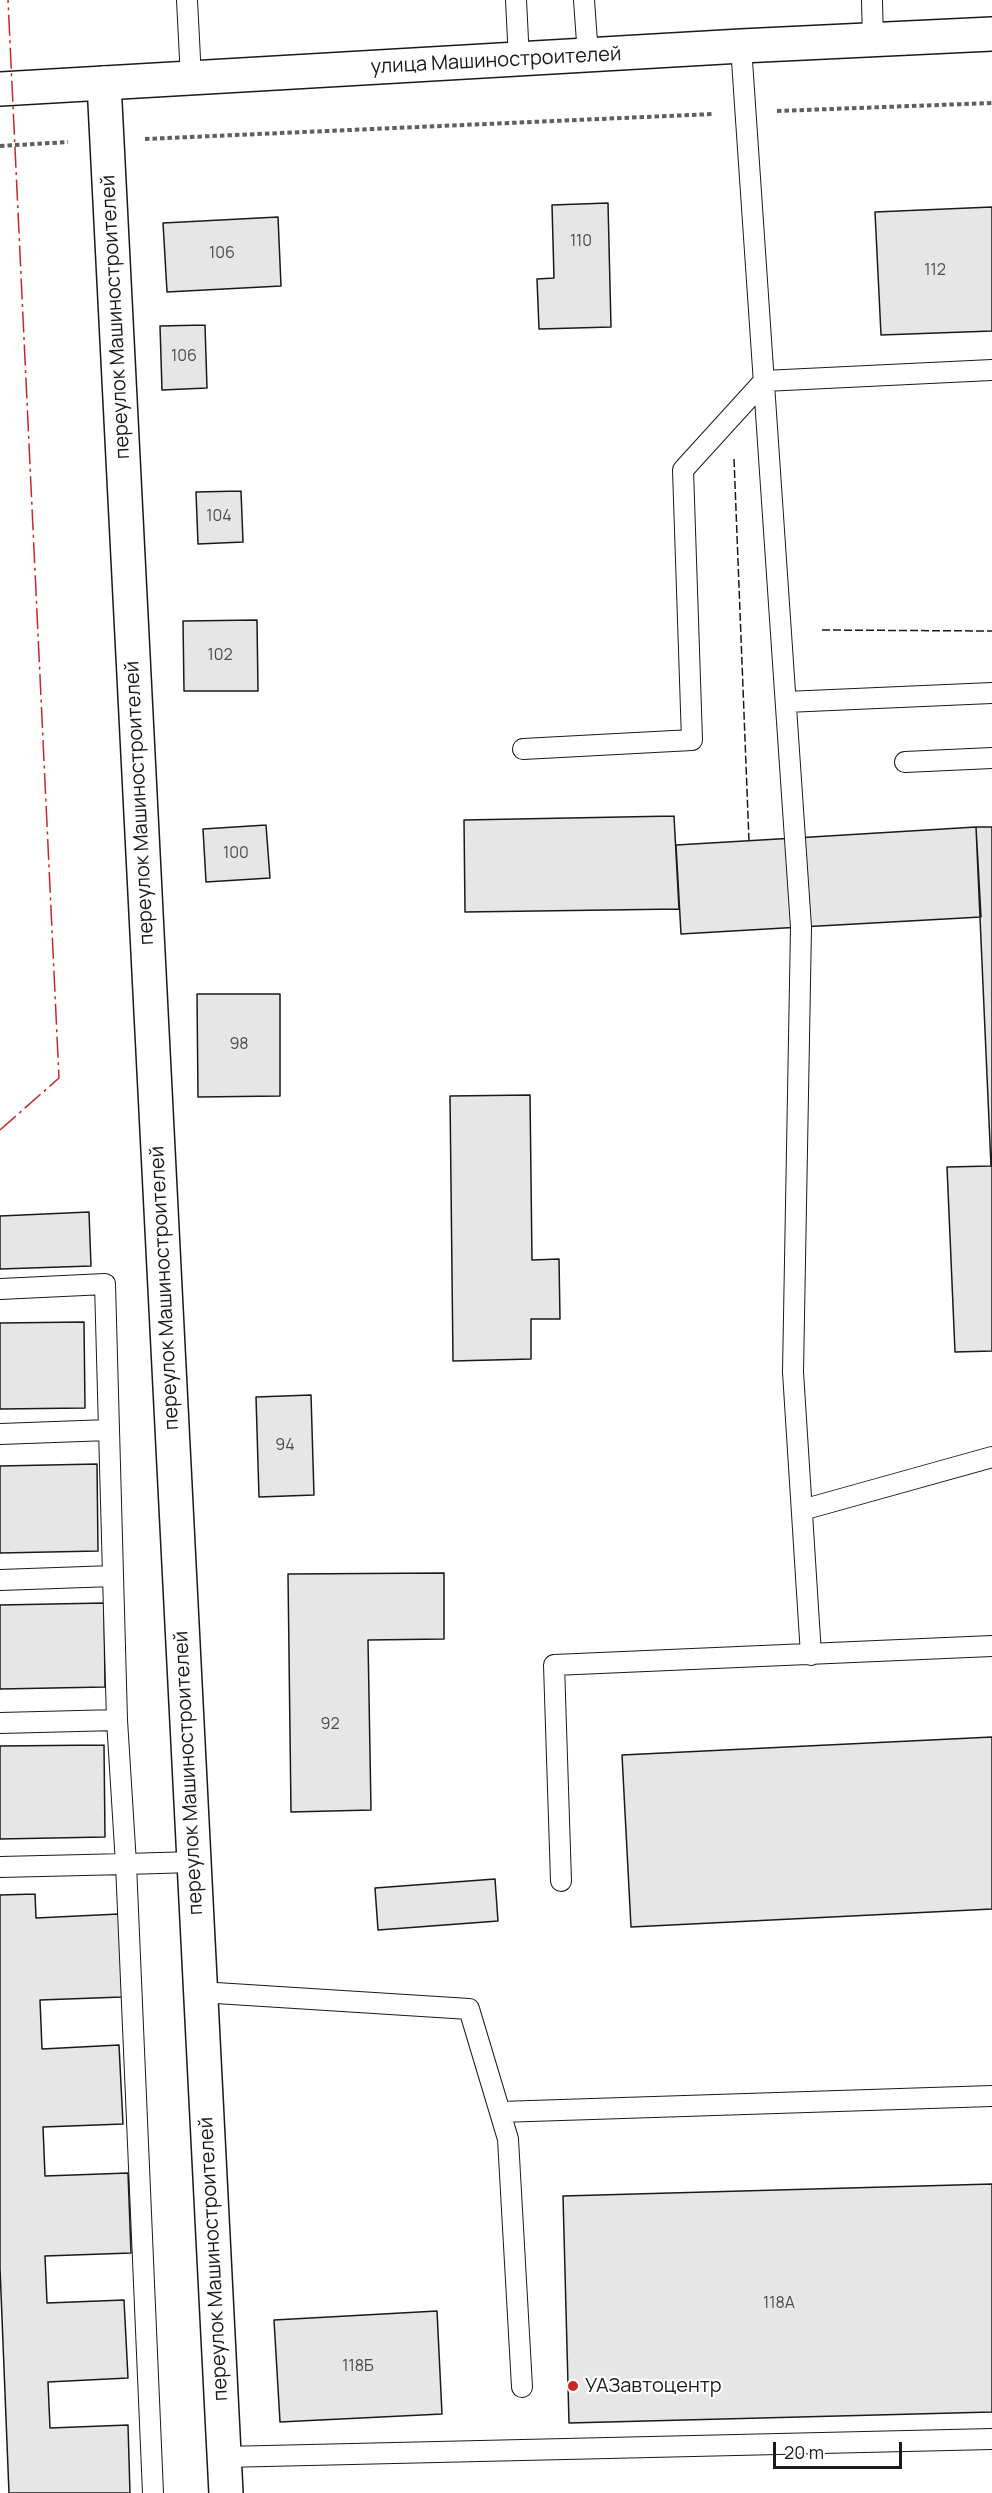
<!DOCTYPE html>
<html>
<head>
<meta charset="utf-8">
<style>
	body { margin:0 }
	#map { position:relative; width:992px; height:2493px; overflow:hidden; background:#fff; font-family:Manrope,sans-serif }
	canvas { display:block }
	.scale { position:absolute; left:773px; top:2442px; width:129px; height:27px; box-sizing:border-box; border:3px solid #1a1a1a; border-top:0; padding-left:8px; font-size:18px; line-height:21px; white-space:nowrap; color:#1a1a1a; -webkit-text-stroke:4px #fff; paint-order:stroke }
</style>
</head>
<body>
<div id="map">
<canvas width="992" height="2493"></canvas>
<div class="scale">20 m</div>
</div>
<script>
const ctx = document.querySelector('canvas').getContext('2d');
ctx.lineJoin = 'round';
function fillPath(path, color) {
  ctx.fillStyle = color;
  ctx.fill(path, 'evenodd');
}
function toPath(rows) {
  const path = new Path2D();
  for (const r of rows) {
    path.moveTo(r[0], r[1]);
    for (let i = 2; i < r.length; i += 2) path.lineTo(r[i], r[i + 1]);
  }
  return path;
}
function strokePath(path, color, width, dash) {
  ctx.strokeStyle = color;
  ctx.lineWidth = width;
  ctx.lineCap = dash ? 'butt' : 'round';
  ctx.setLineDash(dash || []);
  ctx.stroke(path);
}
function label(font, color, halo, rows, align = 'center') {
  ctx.font = font + ' Manrope,sans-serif';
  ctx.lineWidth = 4.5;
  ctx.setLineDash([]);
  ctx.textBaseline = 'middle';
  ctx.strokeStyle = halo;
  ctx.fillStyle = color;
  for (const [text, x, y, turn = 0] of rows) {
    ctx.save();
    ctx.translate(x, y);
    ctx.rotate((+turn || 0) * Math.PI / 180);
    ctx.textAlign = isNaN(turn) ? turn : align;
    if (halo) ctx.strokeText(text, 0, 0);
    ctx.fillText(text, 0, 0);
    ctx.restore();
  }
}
const building = toPath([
	[608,203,611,327,539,329,537,279,554,278,552,205,608,203],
	[992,207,992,331,881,335,875,212,992,207],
	[278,217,281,286,167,292,163,223,278,217],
	[205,325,207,388,162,390,160,326,205,325],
	[241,491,243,542,198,544,196,492,241,491],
	[257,620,258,691,184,691,183,621,257,620],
	[674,816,679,909,465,912,464,820,674,816],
	[266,825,270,878,206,882,203,829,266,825],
	[976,827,992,827,992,1351,955,1352,947,1167,991,1166,976,827],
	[976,827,981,917,801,927,795,838,976,827],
	[795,838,801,927,681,934,676,845,795,838],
	[197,994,280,994,280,1096,198,1097,197,994],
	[530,1095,532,1260,559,1259,560,1319,531,1319,531,1359,453,1361,450,1096,530,1095],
	[89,1212,91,1266,0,1269,0,1216,89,1212],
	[84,1322,85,1408,0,1409,0,1323,84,1322],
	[311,1395,314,1495,259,1497,256,1397,311,1395],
	[97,1464,98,1551,0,1553,0,1466,97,1464],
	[444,1573,444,1639,368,1640,371,1810,291,1812,288,1574,444,1573],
	[104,1603,105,1687,0,1689,0,1605,104,1603],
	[992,1737,992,1909,631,1927,622,1755,992,1737],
	[104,1745,105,1837,0,1839,0,1746,104,1745],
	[495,1879,498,1921,378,1930,375,1888,495,1879],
	[35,1894,36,1918,119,1914,122,1997,40,2000,42,2049,119,2045,123,2124,43,2127,45,2176,128,2173,131,2253,45,2256,47,2303,124,2300,128,2378,48,2382,50,2428,128,2425,130,2493,9,2493,0,2268,0,1895,35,1894],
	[992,2184,992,2412,569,2423,563,2196,992,2184],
	[437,2311,442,2414,280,2422,274,2320,437,2311]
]);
const path = toPath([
	[777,111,992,103],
	[145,139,713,114],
	[0,146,68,142]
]);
const lane = toPath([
	[187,0,191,78],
	[516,0,519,60],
	[584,0,588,56],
	[872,0,873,41],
	[741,46,801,927,793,1372,811,1655],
	[786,702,992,693],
	[523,749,692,740,683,470,764,381,992,370],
	[905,762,992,758],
	[0,1289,105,1284,117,1720,126,1864,193,1862],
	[0,1434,109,1430],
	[802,1510,992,1457],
	[0,1580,113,1576],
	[0,1723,117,1720],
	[0,1867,126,1864,153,2493],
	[561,1881,554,1665,992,1646],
	[200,1992,469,2009,508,2139,522,2387],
	[500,2112,992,2096],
	[224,2457,992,2439]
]);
const street = toPath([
	[104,83,226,2493]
]);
const secondary = toPath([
	[0,89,741,46,992,34]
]);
const fence = toPath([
	[734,459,749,841],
	[822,630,992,631]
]);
const power = toPath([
	[0,1130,59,1078,8,0]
]);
const markers = [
	[573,2386,6,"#c62828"]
];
const numberNames = [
	["110",581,242],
	["106",222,254],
	["112",935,271],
	["106",184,357],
	["104",219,517],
	["102",220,656],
	["100",236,854],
	["98",239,1045],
	["94",285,1446],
	["92",330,1725],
	["118А",779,2304],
	["118Б",358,2367]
];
const streetNames = [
	["улица Машиностроителей",496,61,-3],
	["переулок Машиностроителей",116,317,-93],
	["переулок Машиностроителей",140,803,-93],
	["переулок Машиностроителей",165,1288,-93],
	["переулок Машиностроителей",189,1773,-93],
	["переулок Машиностроителей",214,2259,-93]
];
const poiNames = [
	["УАЗавтоцентр",585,2386]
];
fillPath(building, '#e6e6e6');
strokePath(building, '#1a1a1a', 1.5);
strokePath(lane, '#1a1a1a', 22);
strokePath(street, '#1a1a1a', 36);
strokePath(secondary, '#1a1a1a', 36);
strokePath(path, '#5f5f5f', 4, [4.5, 3]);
strokePath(lane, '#fff', 20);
strokePath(street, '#fff', 33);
strokePath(secondary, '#fff', 33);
strokePath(fence, '#1a1a1a', 1.5, [8, 3]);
strokePath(power, '#c62828', 1.5, [21, 4.5, 3, 4.5]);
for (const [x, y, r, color] of markers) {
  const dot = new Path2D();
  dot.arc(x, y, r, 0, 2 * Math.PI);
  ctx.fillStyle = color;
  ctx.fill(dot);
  strokePath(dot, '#fff', 2);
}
label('16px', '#4d4d4d', null, numberNames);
label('20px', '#1a1a1a', '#fff', streetNames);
label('20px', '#1a1a1a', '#fff', poiNames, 'left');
</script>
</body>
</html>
